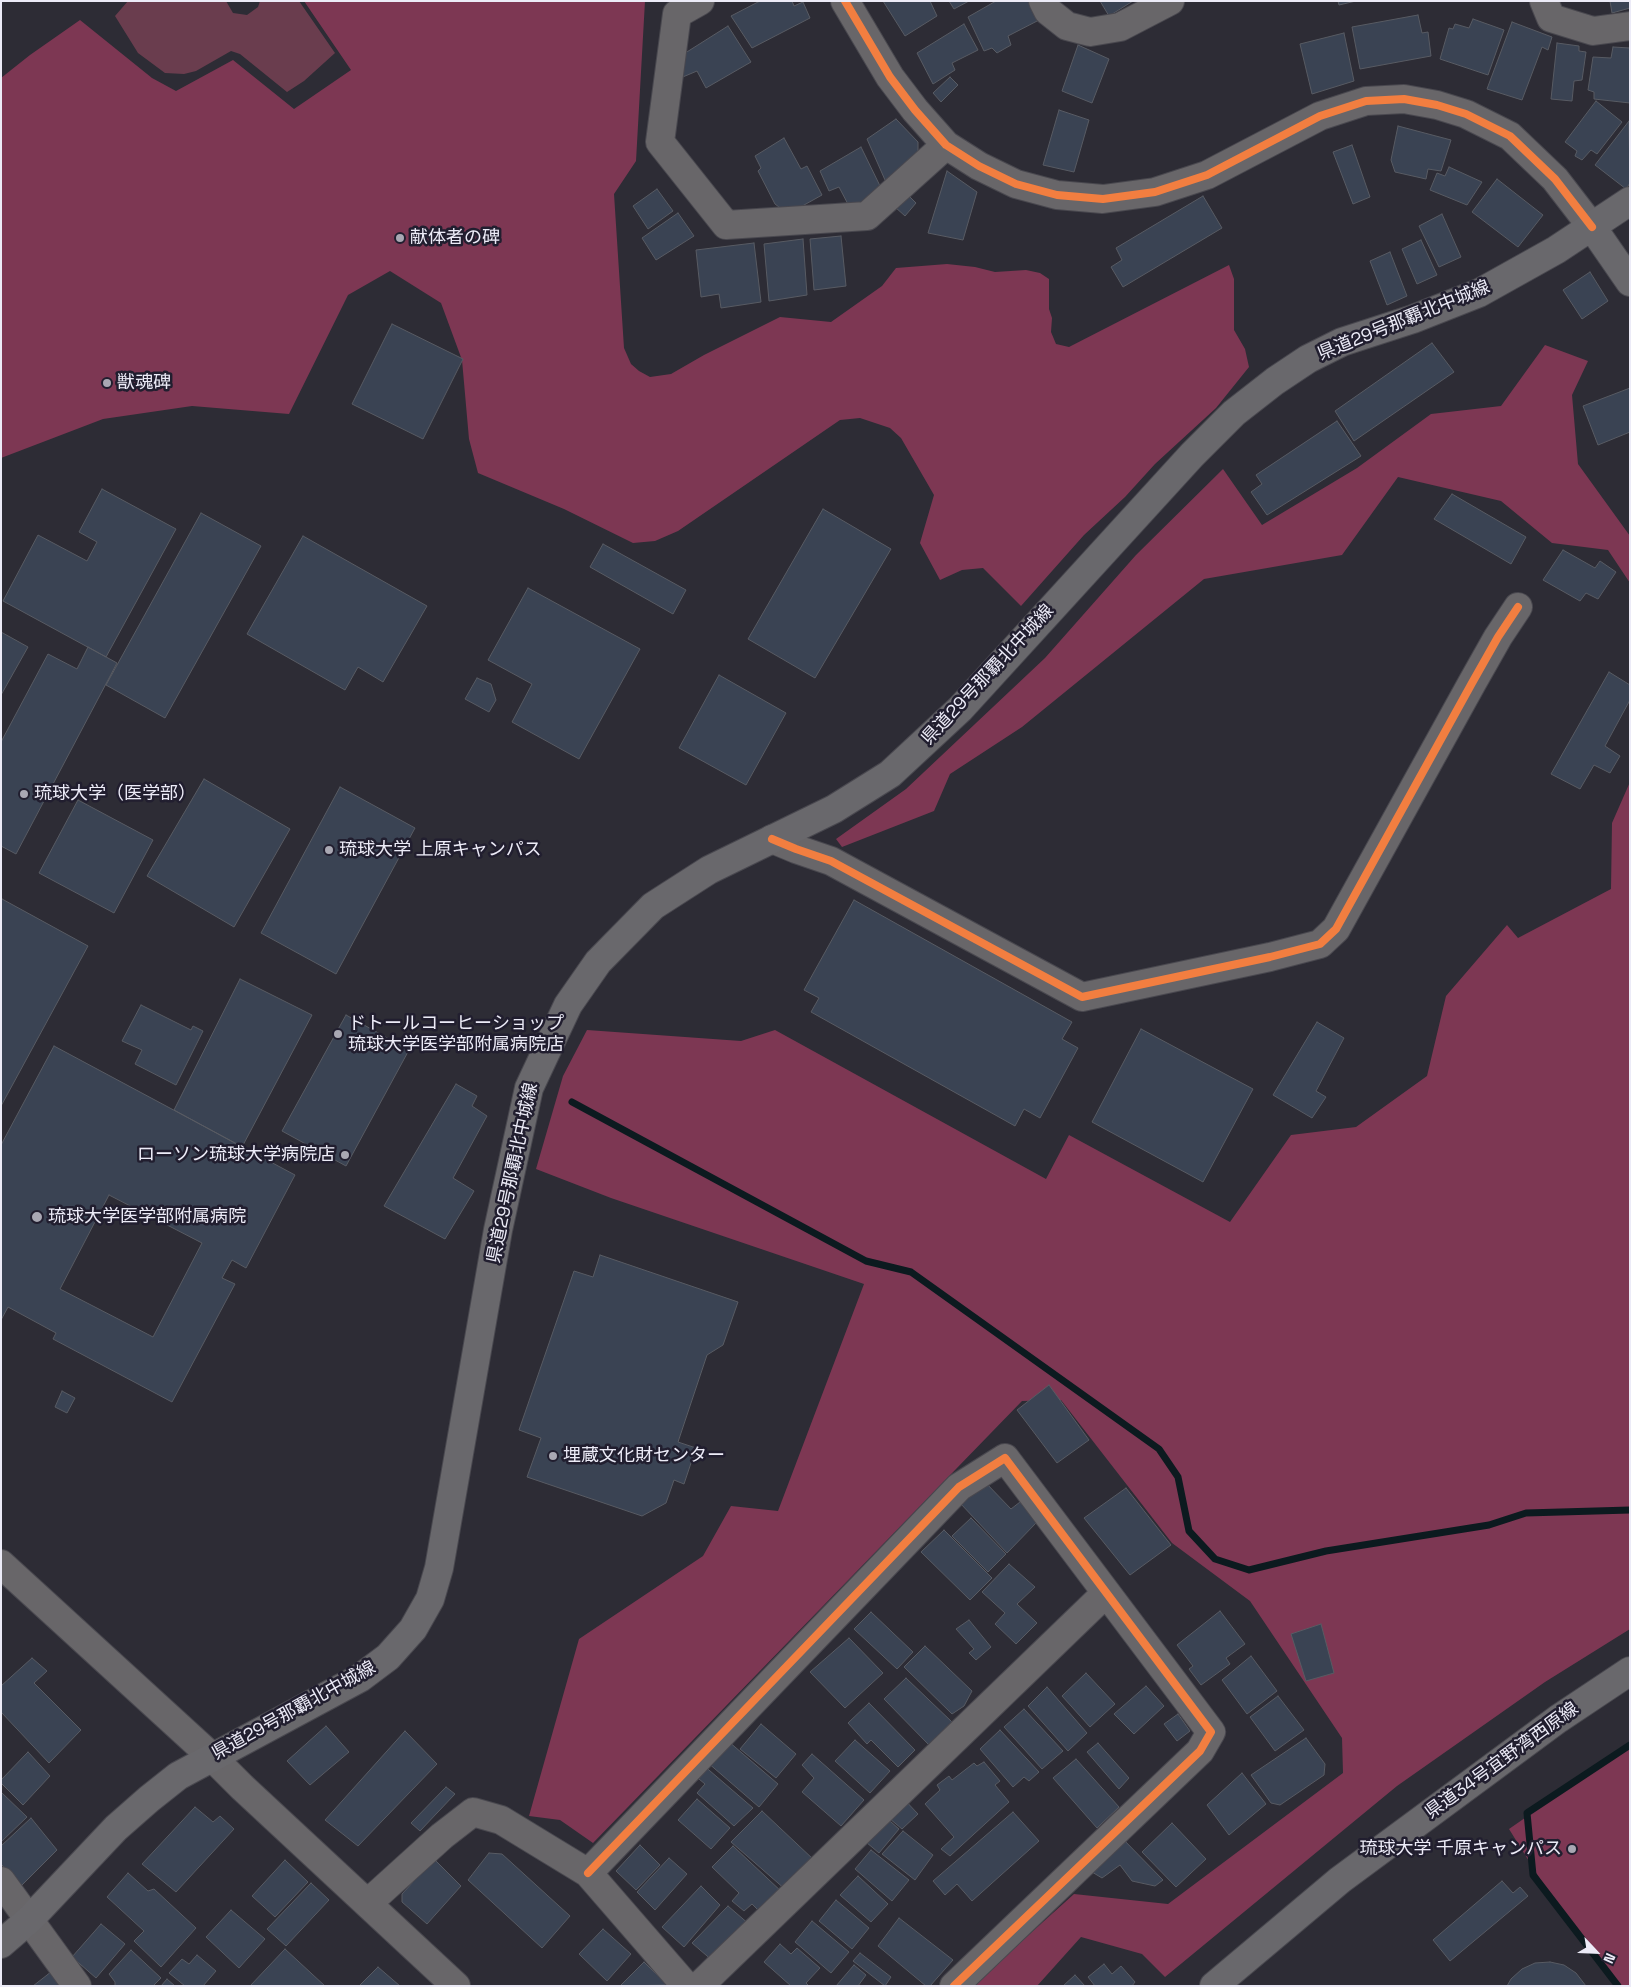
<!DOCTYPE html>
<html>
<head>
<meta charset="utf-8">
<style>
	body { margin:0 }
	#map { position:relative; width:1631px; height:1987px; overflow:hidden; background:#2d2c35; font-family:"Space Grotesk",sans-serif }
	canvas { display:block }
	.frame { position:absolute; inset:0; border:2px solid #ecebf7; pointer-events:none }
	.north { position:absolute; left:1571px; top:1927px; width:50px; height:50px; -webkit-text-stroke:4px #211e2f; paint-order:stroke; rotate:115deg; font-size:14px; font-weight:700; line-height:20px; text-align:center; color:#ecebf7 }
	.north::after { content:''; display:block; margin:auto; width:18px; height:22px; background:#ecebf7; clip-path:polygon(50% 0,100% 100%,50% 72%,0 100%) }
</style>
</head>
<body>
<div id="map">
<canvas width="1631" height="1987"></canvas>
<div class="frame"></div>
<div class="north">N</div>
</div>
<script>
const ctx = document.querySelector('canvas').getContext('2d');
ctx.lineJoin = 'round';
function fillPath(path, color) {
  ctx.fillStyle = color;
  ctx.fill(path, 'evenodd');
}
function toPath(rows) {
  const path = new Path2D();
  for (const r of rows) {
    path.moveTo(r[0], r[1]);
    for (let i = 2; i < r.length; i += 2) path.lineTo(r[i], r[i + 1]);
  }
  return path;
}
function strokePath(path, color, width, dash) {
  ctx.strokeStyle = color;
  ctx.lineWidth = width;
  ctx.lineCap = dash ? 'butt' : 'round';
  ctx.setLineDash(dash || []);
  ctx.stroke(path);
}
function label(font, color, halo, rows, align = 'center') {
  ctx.font = font + ' "Space Grotesk","Noto Sans JP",sans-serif';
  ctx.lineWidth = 5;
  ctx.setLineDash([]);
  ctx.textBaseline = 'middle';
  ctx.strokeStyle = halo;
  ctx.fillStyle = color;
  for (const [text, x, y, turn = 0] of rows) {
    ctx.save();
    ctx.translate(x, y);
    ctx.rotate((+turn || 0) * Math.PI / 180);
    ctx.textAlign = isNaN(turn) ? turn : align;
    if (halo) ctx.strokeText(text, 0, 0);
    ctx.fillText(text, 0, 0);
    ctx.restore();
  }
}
const green = toPath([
	[128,1,226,1,233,13,247,15,258,7,260,1,299,1,335,53,304,81,287,92,240,54,231,51,196,71,184,74,165,73,138,53,115,16]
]);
const forest = toPath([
	[304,1,645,1,636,161,614,194,624,348,631,364,639,371,650,377,671,374,704,355,780,317,831,322,882,286,896,268,947,264,975,267,995,272,1026,270,1040,273,1049,279,1049,309,1052,318,1051,332,1056,344,1069,347,1229,265,1234,279,1234,330,1245,349,1249,367,1216,408,1155,464,1125,497,1084,535,1021,606,983,568,962,570,940,580,920,543,934,495,901,438,890,428,860,418,840,420,678,531,655,541,633,543,564,509,478,473,469,439,462,360,441,303,390,271,348,295,289,414,192,406,103,419,1,458,1,78,30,55,80,20,152,78,176,91,233,60,294,109,351,70],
	[1545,345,1588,361,1572,395,1578,464,1630,536,1630,583,1608,550,1552,543,1501,501,1398,477,1342,555,1204,579,1022,727,950,774,934,811,842,847,836,839,906,789,1045,658,1136,555,1223,469,1262,525,1357,468,1431,414,1501,406],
	[1630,782,1630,1629,1545,1682,1397,1786,1165,1977,1142,1954,1081,1937,1037,1986,972,1986,1074,1894,1168,1904,1343,1773,1342,1738,1250,1601,1172,1543,1061,1400,1022,1401,593,1843,560,1820,529,1816,579,1639,703,1556,731,1506,778,1511,864,1284,611,1198,536,1169,563,1076,587,1030,741,1041,775,1030,1046,1179,1069,1135,1230,1222,1291,1135,1356,1127,1427,1076,1446,996,1507,925,1518,938,1611,889,1612,823],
	[1630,1745,1630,1986,1614,1986,1558,1908,1509,1829]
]);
const stream = toPath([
	[572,1102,866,1261,911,1272,1159,1449,1178,1477,1189,1531,1215,1559,1249,1570,1326,1551,1489,1525,1526,1513,1630,1510],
	[1618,1986,1533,1875,1527,1813,1630,1745]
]);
const building = toPath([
	[760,1,792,1,794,6,803,2,810,18,752,48,731,16,760,1],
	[883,1,930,1,937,16,905,36,883,1],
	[949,1,969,1,954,9,949,1],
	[996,1,1031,1,1041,19,1008,36,1011,45,997,53,992,48,984,51,968,17,996,1],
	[1100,1,1133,1,1109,16,1100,1],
	[1338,1,1356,1,1339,5,1338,1],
	[1610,1,1630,1,1630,8,1612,13,1610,1],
	[1418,15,1422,33,1428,32,1431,56,1360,69,1352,27,1418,15],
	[1473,19,1504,30,1488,75,1440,59,1449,28,1453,29,1455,24,1469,28,1473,19],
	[1512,22,1552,37,1548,50,1542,47,1522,100,1487,89,1512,22],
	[964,24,978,50,952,63,955,70,933,84,917,53,964,24],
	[728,26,751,62,706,88,697,71,678,79,671,62,728,26],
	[1344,33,1354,81,1312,94,1300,44,1344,33],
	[1557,43,1579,46,1579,51,1586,52,1582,80,1574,81,1572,101,1551,99,1557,43],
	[1078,45,1109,59,1092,103,1062,91,1078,45],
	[1613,47,1630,48,1630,103,1594,99,1594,92,1588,90,1593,57,1611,58,1613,47],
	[950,77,958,85,941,102,933,93,950,77],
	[1596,101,1622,122,1597,154,1591,150,1582,160,1575,156,1577,151,1565,142,1596,101],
	[1059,110,1089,120,1074,172,1043,165,1059,110],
	[896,119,918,142,918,159,885,180,867,139,896,119],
	[1629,121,1630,183,1626,189,1595,165,1629,121],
	[1398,126,1451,140,1441,171,1428,169,1426,179,1395,172,1391,160,1398,126],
	[784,138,801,169,807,166,822,195,788,214,775,204,758,171,761,168,755,156,784,138],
	[1352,145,1370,197,1353,204,1333,152,1352,145],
	[861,147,883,192,850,208,839,187,829,191,820,171,861,147],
	[1449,167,1482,182,1467,205,1430,190,1437,173,1445,176,1449,167],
	[947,171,977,192,963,240,928,233,947,171],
	[1497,179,1543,215,1518,247,1472,212,1497,179],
	[657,189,673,211,648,229,633,206,657,189],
	[907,194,916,203,905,216,895,207,907,194],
	[1203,196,1222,228,1123,287,1111,267,1122,260,1116,248,1203,196],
	[678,213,694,236,656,260,642,238,678,213],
	[1442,214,1461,257,1439,267,1419,226,1442,214],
	[841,236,846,286,814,290,810,239,841,236],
	[803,239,807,295,769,301,764,244,803,239],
	[1421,240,1437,275,1417,284,1402,249,1421,240],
	[754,243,761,302,721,308,719,294,701,297,696,250,754,243],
	[1390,252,1407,296,1387,305,1370,261,1390,252],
	[1590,272,1608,301,1582,319,1563,290,1590,272],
	[392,324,463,359,423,439,352,404,392,324],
	[1432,343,1454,372,1354,441,1335,411,1432,343],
	[1630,388,1630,432,1598,445,1583,406,1630,388],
	[1337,421,1361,456,1267,515,1251,492,1262,484,1256,475,1337,421],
	[102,489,176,529,106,657,3,601,38,535,87,561,97,542,79,532,102,489],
	[1452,494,1526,537,1511,564,1434,519,1452,494],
	[823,509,891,549,815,678,748,639,823,509],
	[201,513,261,546,165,718,106,685,201,513],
	[303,536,427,606,383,682,358,667,345,690,247,634,303,536],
	[603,544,686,590,673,614,590,567,603,544],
	[1563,550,1595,568,1600,561,1616,572,1598,599,1586,593,1580,601,1543,580,1563,550],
	[528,588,640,649,579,759,512,722,532,684,488,660,528,588],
	[1,632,28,647,1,695,1,632],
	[88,647,117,663,16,854,1,846,1,742,48,654,77,669,88,647],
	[1609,672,1630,685,1630,700,1605,746,1620,756,1610,773,1594,765,1580,789,1551,774,1609,672],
	[719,675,786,713,746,785,679,748,719,675],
	[477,678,491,684,496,700,489,712,465,699,477,678],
	[204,779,290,829,234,927,147,876,204,779],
	[340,787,415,828,336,974,261,933,340,787],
	[78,800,153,840,114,913,39,873,78,800],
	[2,899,88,946,1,1106,1,901,2,899],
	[854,900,1072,1022,1062,1039,1078,1048,1040,1118,1024,1109,1015,1126,811,1012,819,998,804,990,854,900],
	[240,979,312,1015,242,1147,174,1110,240,979],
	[141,1005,191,1030,193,1026,203,1031,176,1085,135,1064,142,1050,122,1041,141,1005],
	[346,1015,409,1050,346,1166,282,1131,346,1015],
	[1317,1022,1344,1038,1316,1091,1326,1097,1312,1118,1273,1095,1317,1022],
	[1141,1029,1253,1089,1203,1182,1092,1122,1141,1029],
	[54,1046,295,1175,246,1268,232,1260,222,1278,235,1284,172,1402,53,1339,56,1333,8,1307,1,1320,1,1145,54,1046],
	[109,1195,202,1243,153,1337,60,1289,109,1195],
	[456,1084,477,1096,472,1106,487,1116,453,1178,474,1191,445,1239,384,1206,456,1084],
	[600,1255,738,1302,723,1345,707,1355,678,1442,696,1448,684,1484,674,1480,666,1503,642,1516,527,1477,541,1438,519,1430,574,1271,593,1277,600,1255],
	[1049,1385,1089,1440,1057,1463,1017,1410,1049,1385],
	[62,1391,75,1398,67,1413,55,1407,62,1391],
	[984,1481,1011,1509,1020,1502,1037,1522,1007,1553,960,1503,984,1481],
	[1126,1488,1171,1545,1130,1575,1084,1518,1126,1488],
	[971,1518,1006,1554,988,1572,952,1536,971,1518],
	[944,1530,992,1578,970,1600,921,1552,944,1530],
	[1009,1564,1035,1587,1017,1604,1037,1623,1016,1644,995,1624,1005,1613,982,1592,1009,1564],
	[1220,1611,1245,1644,1226,1658,1230,1664,1201,1685,1189,1669,1193,1666,1177,1645,1220,1611],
	[871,1612,913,1652,897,1669,854,1629,871,1612],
	[969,1620,991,1647,976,1660,969,1653,974,1649,956,1629,969,1620],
	[1321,1624,1334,1673,1306,1681,1291,1634,1321,1624],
	[849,1638,883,1673,845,1708,810,1672,849,1638],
	[925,1646,972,1691,964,1706,952,1714,904,1667,925,1646],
	[1251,1656,1277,1691,1247,1714,1222,1680,1251,1656],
	[32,1658,47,1671,34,1683,81,1730,49,1763,1,1712,1,1686,32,1658],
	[1086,1673,1115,1704,1090,1727,1062,1696,1086,1673],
	[906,1678,952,1722,929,1745,884,1699,906,1678],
	[1146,1686,1164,1706,1134,1734,1114,1714,1146,1686],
	[1047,1687,1087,1733,1068,1751,1028,1706,1047,1687],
	[1278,1696,1304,1730,1275,1751,1250,1717,1278,1696],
	[869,1703,915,1750,898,1767,871,1740,867,1744,848,1723,869,1703],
	[1024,1709,1063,1751,1042,1769,1004,1727,1024,1709],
	[1178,1714,1190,1731,1177,1741,1164,1724,1178,1714],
	[761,1724,796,1754,776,1778,740,1749,761,1724],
	[326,1726,349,1752,310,1785,287,1761,326,1726],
	[1000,1730,1039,1772,1029,1781,1024,1777,1013,1787,980,1749,1000,1730],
	[405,1731,437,1764,358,1846,325,1820,405,1731],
	[1306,1738,1325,1764,1324,1775,1280,1805,1271,1803,1251,1775,1306,1738],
	[855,1740,890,1771,870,1793,835,1761,855,1740],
	[728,1741,778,1784,759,1807,707,1762,728,1741],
	[1098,1743,1129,1778,1119,1789,1087,1752,1098,1743],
	[28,1752,50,1776,23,1805,1,1783,1,1780,28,1752],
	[812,1754,864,1800,841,1826,802,1792,814,1778,802,1765,812,1754],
	[1076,1759,1119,1807,1097,1828,1053,1778,1076,1759],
	[984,1762,1000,1781,995,1785,1009,1802,950,1856,941,1849,954,1837,925,1804,940,1790,937,1785,949,1776,952,1780,974,1763,977,1766,984,1762],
	[702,1764,753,1808,734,1826,697,1793,705,1784,693,1774,702,1764],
	[1242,1773,1266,1804,1229,1835,1207,1805,1242,1773],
	[446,1787,455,1794,420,1831,411,1823,446,1787],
	[1,1792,27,1817,1,1842,1,1792],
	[901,1796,918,1814,902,1829,883,1813,901,1796],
	[697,1799,730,1828,711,1849,678,1820,697,1799],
	[195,1807,213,1822,220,1816,234,1829,176,1892,142,1864,195,1807],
	[762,1811,814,1860,786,1890,731,1842,762,1811],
	[1013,1812,1039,1841,972,1901,957,1884,945,1895,933,1881,1013,1812],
	[882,1814,899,1829,879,1853,860,1837,882,1814],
	[31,1818,57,1850,22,1885,1,1864,1,1846,31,1818],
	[1172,1823,1206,1859,1176,1887,1142,1852,1172,1823],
	[903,1831,933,1855,915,1880,882,1854,903,1831],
	[1121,1837,1163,1880,1155,1886,1132,1881,1120,1865,1102,1878,1087,1869,1121,1837],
	[640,1845,660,1865,636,1890,616,1871,640,1845],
	[733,1846,784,1894,764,1916,752,1904,744,1911,732,1901,739,1893,712,1867,733,1846],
	[871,1850,909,1880,892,1901,855,1869,871,1850],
	[489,1853,502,1854,570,1916,542,1948,468,1880,489,1853],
	[669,1858,687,1874,655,1910,637,1892,669,1858],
	[434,1859,461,1886,427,1924,402,1902,402,1894,434,1859],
	[285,1860,308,1882,275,1917,252,1896,285,1860],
	[128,1873,148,1891,154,1889,196,1928,161,1967,134,1941,144,1931,107,1897,128,1873],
	[858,1876,888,1904,871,1922,840,1895,858,1876],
	[1502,1881,1513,1893,1520,1887,1528,1896,1450,1961,1433,1940,1502,1881],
	[311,1883,329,1900,286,1946,267,1929,311,1883],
	[701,1886,720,1905,684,1947,662,1927,701,1886],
	[836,1900,869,1928,852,1949,819,1921,836,1900],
	[728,1906,750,1925,714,1962,692,1943,728,1906],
	[231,1910,265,1939,239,1968,206,1937,231,1910],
	[899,1918,953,1960,930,1986,926,1986,878,1946,899,1918],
	[812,1921,849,1952,831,1973,795,1942,812,1921],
	[101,1924,125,1944,96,1978,72,1957,101,1924],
	[603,1929,631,1954,607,1981,579,1954,603,1929],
	[780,1944,791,1954,797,1948,820,1968,806,1983,809,1986,791,1986,764,1962,780,1944],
	[285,1949,325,1986,250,1986,285,1949],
	[131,1950,161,1978,153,1986,115,1986,115,1982,109,1974,131,1950],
	[860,1953,891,1977,885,1986,853,1961,860,1953],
	[197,1955,216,1971,203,1986,185,1986,169,1973,182,1959,189,1964,197,1955],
	[644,1962,667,1985,620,1986,644,1962],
	[1550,1962,1564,1965,1576,1973,1586,1986,1507,1986,1511,1979,1522,1969,1535,1963,1550,1962],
	[1104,1964,1112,1974,1121,1966,1135,1982,1132,1986,1095,1986,1088,1977,1104,1964],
	[854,1965,866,1975,858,1986,836,1986,854,1965],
	[378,1967,400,1986,359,1986,378,1967],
	[56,1968,70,1986,33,1986,56,1968],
	[1075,1975,1085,1986,1063,1986,1075,1975],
	[167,1979,175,1986,161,1986,167,1979]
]);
const minor = toPath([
	[700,1,677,14,660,142,726,225,867,216,946,145],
	[845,1,890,77,915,110,946,145,979,166,1016,184,1057,195,1103,199,1155,192,1207,175,1320,116,1366,101,1404,99,1437,105,1466,114,1510,136,1555,179,1592,227],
	[1043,1,1048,11,1067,26,1090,32,1120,27,1170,1],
	[1544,1,1551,18,1593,31,1630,26],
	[772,839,796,849,831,861,1082,997,1270,957,1320,944,1336,929,1472,683,1498,637,1518,607],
	[1,1564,212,1757,242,1787,456,1986],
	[588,1873,959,1487,1005,1458,1211,1732,1200,1751,954,1986],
	[1,1881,77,1986],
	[368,1903,442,1836,473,1812,501,1820,588,1873,686,1986],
	[699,1986,1106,1593]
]);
const major = toPath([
	[1592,227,1630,282],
	[1,1944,30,1919,116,1828,149,1799,178,1776,360,1678,388,1657,413,1629,430,1599,439,1568,498,1230,529,1088,568,1005,598,962,653,906,709,870,834,809,890,774,960,709,1192,455,1234,413,1275,381,1308,359,1342,342,1413,319,1479,293,1556,250,1630,201],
	[1214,1986,1340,1880,1558,1719,1630,1671]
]);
const cycleway = toPath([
	[845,1,890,77,915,110,946,145,979,166,1016,184,1057,195,1103,199,1155,192,1207,175,1320,116,1366,101,1404,99,1437,105,1466,114,1510,136,1555,179,1592,227],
	[772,839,796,849,831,861,1082,997,1270,957,1320,944,1336,929,1472,683,1498,637,1518,607],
	[588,1873,959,1487,1005,1458,1211,1732,1200,1751,954,1986]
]);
const markers = [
	[400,238,5,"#a9a8b3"],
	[107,383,5,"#a9a8b3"],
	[24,794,5,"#a9a8b3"],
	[329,850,5,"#a9a8b3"],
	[338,1034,5,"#a9a8b3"],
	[345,1155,5,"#a9a8b3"],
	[37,1217,6,"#a9a8b3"],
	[553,1456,5,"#a9a8b3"],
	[1572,1849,5,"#a9a8b3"]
];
const poiNames = [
	["献体者の碑",410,238],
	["獣魂碑",117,383],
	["琉球大学（医学部）",34,794],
	["琉球大学 上原キャンパス",339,850],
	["ドトールコーヒーショップ",348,1024],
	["琉球大学医学部附属病院店",348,1045],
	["ローソン琉球大学病院店",335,1155,"right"],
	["琉球大学医学部附属病院",48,1217],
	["埋蔵文化財センター",563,1456],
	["琉球大学 千原キャンパス",1562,1849,"right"]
];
const streetNames = [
	["県道29号那覇北中城線",1404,321,-22],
	["県道29号那覇北中城線",988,675,-47],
	["県道29号那覇北中城線",513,1173,-78],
	["県道29号那覇北中城線",294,1711,-29],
	["県道34号宜野湾西原線",1502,1761,-36]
];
fillPath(green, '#6a3d4e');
fillPath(forest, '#7d3753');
strokePath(stream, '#0c1a1f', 7);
fillPath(building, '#3a4353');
strokePath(building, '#585b63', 1);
strokePath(minor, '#49484f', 30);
strokePath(major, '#49484f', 30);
strokePath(minor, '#686669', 28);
strokePath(major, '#69686c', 28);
strokePath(cycleway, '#f27e40', 8);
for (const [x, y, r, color] of markers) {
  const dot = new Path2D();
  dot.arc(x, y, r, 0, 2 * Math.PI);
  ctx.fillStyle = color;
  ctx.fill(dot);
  strokePath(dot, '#211e2f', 2);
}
label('18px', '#ecebf7', '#211e2f', poiNames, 'left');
label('18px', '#ecebf7', '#211e2f', streetNames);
</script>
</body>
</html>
